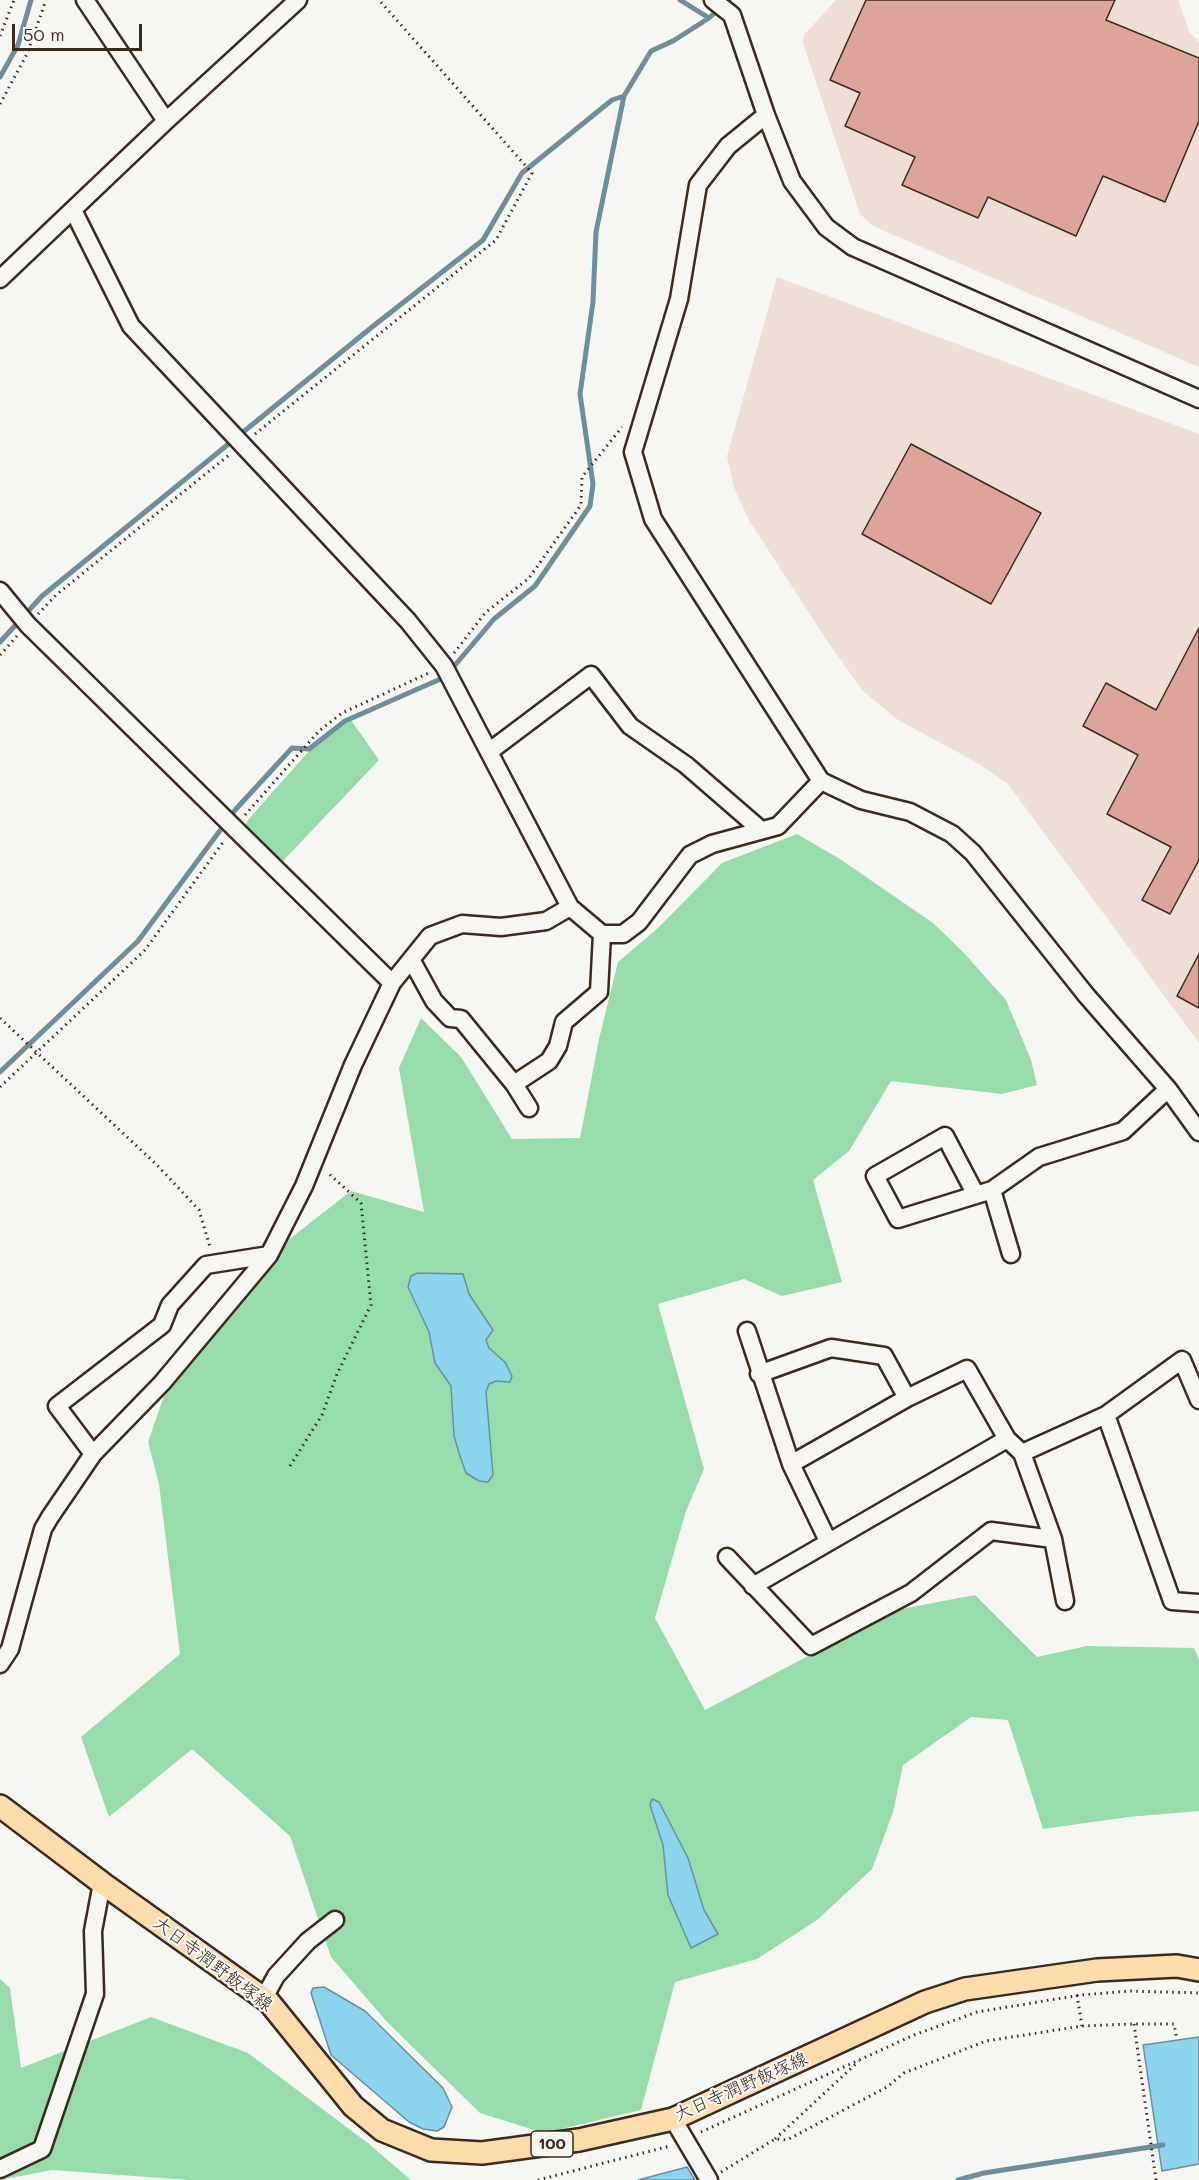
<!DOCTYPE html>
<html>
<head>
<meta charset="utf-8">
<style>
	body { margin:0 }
	#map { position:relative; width:1199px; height:2180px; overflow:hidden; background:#f6f6f2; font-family:Mali,sans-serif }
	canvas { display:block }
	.scale { position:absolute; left:12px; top:24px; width:130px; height:27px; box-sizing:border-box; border:3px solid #3b2a1e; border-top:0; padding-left:8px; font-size:18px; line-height:21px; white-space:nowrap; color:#3b2a1e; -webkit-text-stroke:4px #f6f6f2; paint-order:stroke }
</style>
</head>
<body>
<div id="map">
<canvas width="1199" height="2180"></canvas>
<div class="scale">50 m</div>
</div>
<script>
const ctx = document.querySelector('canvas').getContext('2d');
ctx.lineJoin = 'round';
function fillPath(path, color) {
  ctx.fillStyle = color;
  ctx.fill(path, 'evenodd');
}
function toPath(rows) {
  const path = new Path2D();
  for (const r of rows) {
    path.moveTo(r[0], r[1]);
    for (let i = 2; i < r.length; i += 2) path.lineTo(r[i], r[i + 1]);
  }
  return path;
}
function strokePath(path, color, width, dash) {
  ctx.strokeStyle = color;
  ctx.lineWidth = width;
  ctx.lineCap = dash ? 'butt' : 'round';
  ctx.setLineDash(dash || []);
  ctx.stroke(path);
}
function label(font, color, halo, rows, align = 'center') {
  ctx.font = font + ' Mali,"Klee One",sans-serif';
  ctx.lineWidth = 4.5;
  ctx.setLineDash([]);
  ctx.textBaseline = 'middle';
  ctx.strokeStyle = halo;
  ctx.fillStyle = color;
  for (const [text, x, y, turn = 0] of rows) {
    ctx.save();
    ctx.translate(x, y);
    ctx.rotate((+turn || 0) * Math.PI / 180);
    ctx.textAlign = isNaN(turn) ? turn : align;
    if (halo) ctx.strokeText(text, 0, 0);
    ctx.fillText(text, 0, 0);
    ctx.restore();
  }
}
const built = toPath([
	[836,0,1178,0,1190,33,1199,42,1199,367,873,226,860,214,803,43,804,35],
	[777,277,1199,434,1199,1043,1008,784,976,762,898,720,863,691,828,642,750,522,734,488,727,456]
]);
const green = toPath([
	[351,720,379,760,281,863,245,828,247,821,309,751],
	[797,834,840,859,933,923,963,952,1006,1000,1031,1060,1037,1085,1002,1094,891,1081,849,1151,813,1180,842,1282,782,1296,744,1279,658,1304,704,1469,686,1511,655,1618,705,1710,896,1610,975,1595,1037,1657,1087,1646,1194,1648,1199,1660,1199,1811,1128,1817,1043,1829,1008,1720,971,1717,903,1765,893,1812,872,1869,817,1920,757,1959,675,1982,641,2110,544,2133,480,2113,387,2022,331,1957,290,1836,192,1749,109,1817,81,1737,180,1654,159,1484,148,1442,174,1367,269,1255,351,1191,424,1212,399,1068,421,1018,461,1057,512,1139,580,1138,599,1039,618,962,658,928,722,863],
	[0,1979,10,1988,21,2068,151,2017,248,2053,369,2144,411,2180,189,2180,52,2170,0,2180]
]);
const water = toPath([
	[418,1273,463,1274,469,1294,493,1330,486,1340,489,1348,505,1362,512,1376,510,1382,496,1381,489,1384,486,1392,493,1475,488,1482,479,1481,466,1473,460,1456,454,1436,451,1386,435,1363,429,1332,408,1287,411,1276,418,1273],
	[652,1799,659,1802,688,1858,704,1910,718,1934,691,1948,668,1895,663,1845,650,1805,652,1799],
	[324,1987,365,2011,443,2088,452,2107,444,2127,437,2131,423,2129,409,2122,331,2055,311,1993,313,1988,324,1987],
	[1199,2037,1199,2164,1162,2171,1143,2045,1199,2037],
	[687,2167,695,2180,638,2180,687,2167]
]);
const stream = toPath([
	[680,0,709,18],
	[0,77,18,45,31,0],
	[0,642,42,596,372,327,483,240,522,173,612,100,624,96],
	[0,1072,138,941,236,809,292,748,309,749,345,721,445,677,494,619,535,586,590,506,593,484,580,394,593,302,596,232,624,96,651,51,673,41,709,18,729,0],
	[958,2180,984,2173,1163,2145]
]);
const building = toPath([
	[866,0,1115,0,1106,20,1199,58,1199,121,1165,202,1103,176,1076,236,988,197,978,218,902,185,915,157,845,126,860,93,830,80,866,0],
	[911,444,1041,513,991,604,862,534,911,444],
	[1199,628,1199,860,1170,914,1142,900,1171,847,1107,814,1138,755,1083,726,1106,683,1156,710,1199,628],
	[1199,954,1199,1008,1177,996,1199,954]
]);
const path = toPath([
	[0,36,14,0],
	[0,104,27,54,46,0],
	[255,434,496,240,532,173,379,0],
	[38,614,56,595,229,455],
	[454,653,485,613,529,578,581,505,582,477,622,427],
	[0,655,17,636],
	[245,815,319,731,342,713,429,673],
	[0,1018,157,1165,199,1210,210,1247],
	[0,1087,145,950,224,841],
	[290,1466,322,1415,337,1374,371,1305,361,1203,327,1172],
	[1077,1995,1082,2026],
	[1134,2024,1156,2180],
	[701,2132,914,2035,977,2012,1081,1995,1129,1991,1199,1993],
	[775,2139,859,2061],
	[721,2172,775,2139,787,2140,887,2087,904,2073,986,2041,1082,2026,1134,2024,1174,2024,1177,2040],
	[538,2180,670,2146]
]);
const minor = toPath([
	[85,0,166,121],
	[713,0,732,15,766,115,792,181,826,227,853,247,1199,399],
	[766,115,728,146,698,185,679,299,633,452,653,519,821,781,861,800,910,812,952,834,973,853,1086,995,1168,1089,1199,1132],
	[73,210,131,326,408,621,444,666,570,907,602,934,623,934,639,922,690,855,712,844,778,826,821,781],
	[0,279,166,121,298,0],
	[0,591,28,625,392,983],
	[490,751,591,675,630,726,686,765,761,830],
	[412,961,434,1001,450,1018,461,1019,514,1084,529,1108],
	[514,1084,549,1061,558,1046,564,1022,599,992,602,934],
	[992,1190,1011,1254],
	[976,1195,945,1136,875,1176,898,1219,992,1190,1039,1157,1123,1131,1168,1089],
	[747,1331,791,1464,828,1541],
	[759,1374,831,1348,884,1356,907,1398],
	[1106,1415,1172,1601,1199,1603],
	[1022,1453,1106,1415,1182,1360,1199,1400],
	[93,1454,57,1406,162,1325,170,1305,206,1265,269,1255],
	[791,1464,907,1398,967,1369,1007,1439],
	[727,1557,811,1646,911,1593,991,1531,1053,1539],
	[753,1586,1007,1439,1022,1453,1053,1539,1065,1601],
	[0,1664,10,1649,43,1529,50,1517,93,1454,162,1383,269,1255,304,1186,353,1065,392,983,430,936,462,924,501,927,546,921,570,907],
	[264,1998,276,1976,308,1941,335,1920],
	[673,2119,709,2180],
	[0,2169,42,2149,95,1994,93,1931,102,1883]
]);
const major = toPath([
	[0,1806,102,1883,269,2002,353,2106,382,2130,431,2150,482,2153,579,2140,673,2119,925,2002,965,1989,1097,1970,1177,1966,1199,1970]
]);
const shields = [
	[552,2144,42]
];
const shieldNames = [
	["100",552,2144]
];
const streetNames = [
	["大日寺潤野飯塚線",213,1964,37],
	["大日寺潤野飯塚線",741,2087,-24]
];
fillPath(built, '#eeded7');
fillPath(green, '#96ddab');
fillPath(water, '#8cd3ee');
strokePath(water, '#6c8f9b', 1.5);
strokePath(stream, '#6c8f9b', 5);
fillPath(building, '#dda599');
strokePath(building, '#3b2a1e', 1.5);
strokePath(minor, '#3b2a1e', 21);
strokePath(major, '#3b2a1e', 26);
strokePath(path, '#3b2a1e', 3, [1.5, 4.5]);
strokePath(minor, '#f6f6f2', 16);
strokePath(major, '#fddcac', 21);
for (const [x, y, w] of shields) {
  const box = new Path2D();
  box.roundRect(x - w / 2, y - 13, w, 26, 4.5);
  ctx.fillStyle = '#f6f6f2';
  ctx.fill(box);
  strokePath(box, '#3b2a1e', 1.5);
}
label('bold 16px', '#3b2a1e', null, shieldNames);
label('18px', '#3b2a1e', '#f6f6f2', streetNames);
</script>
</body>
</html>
